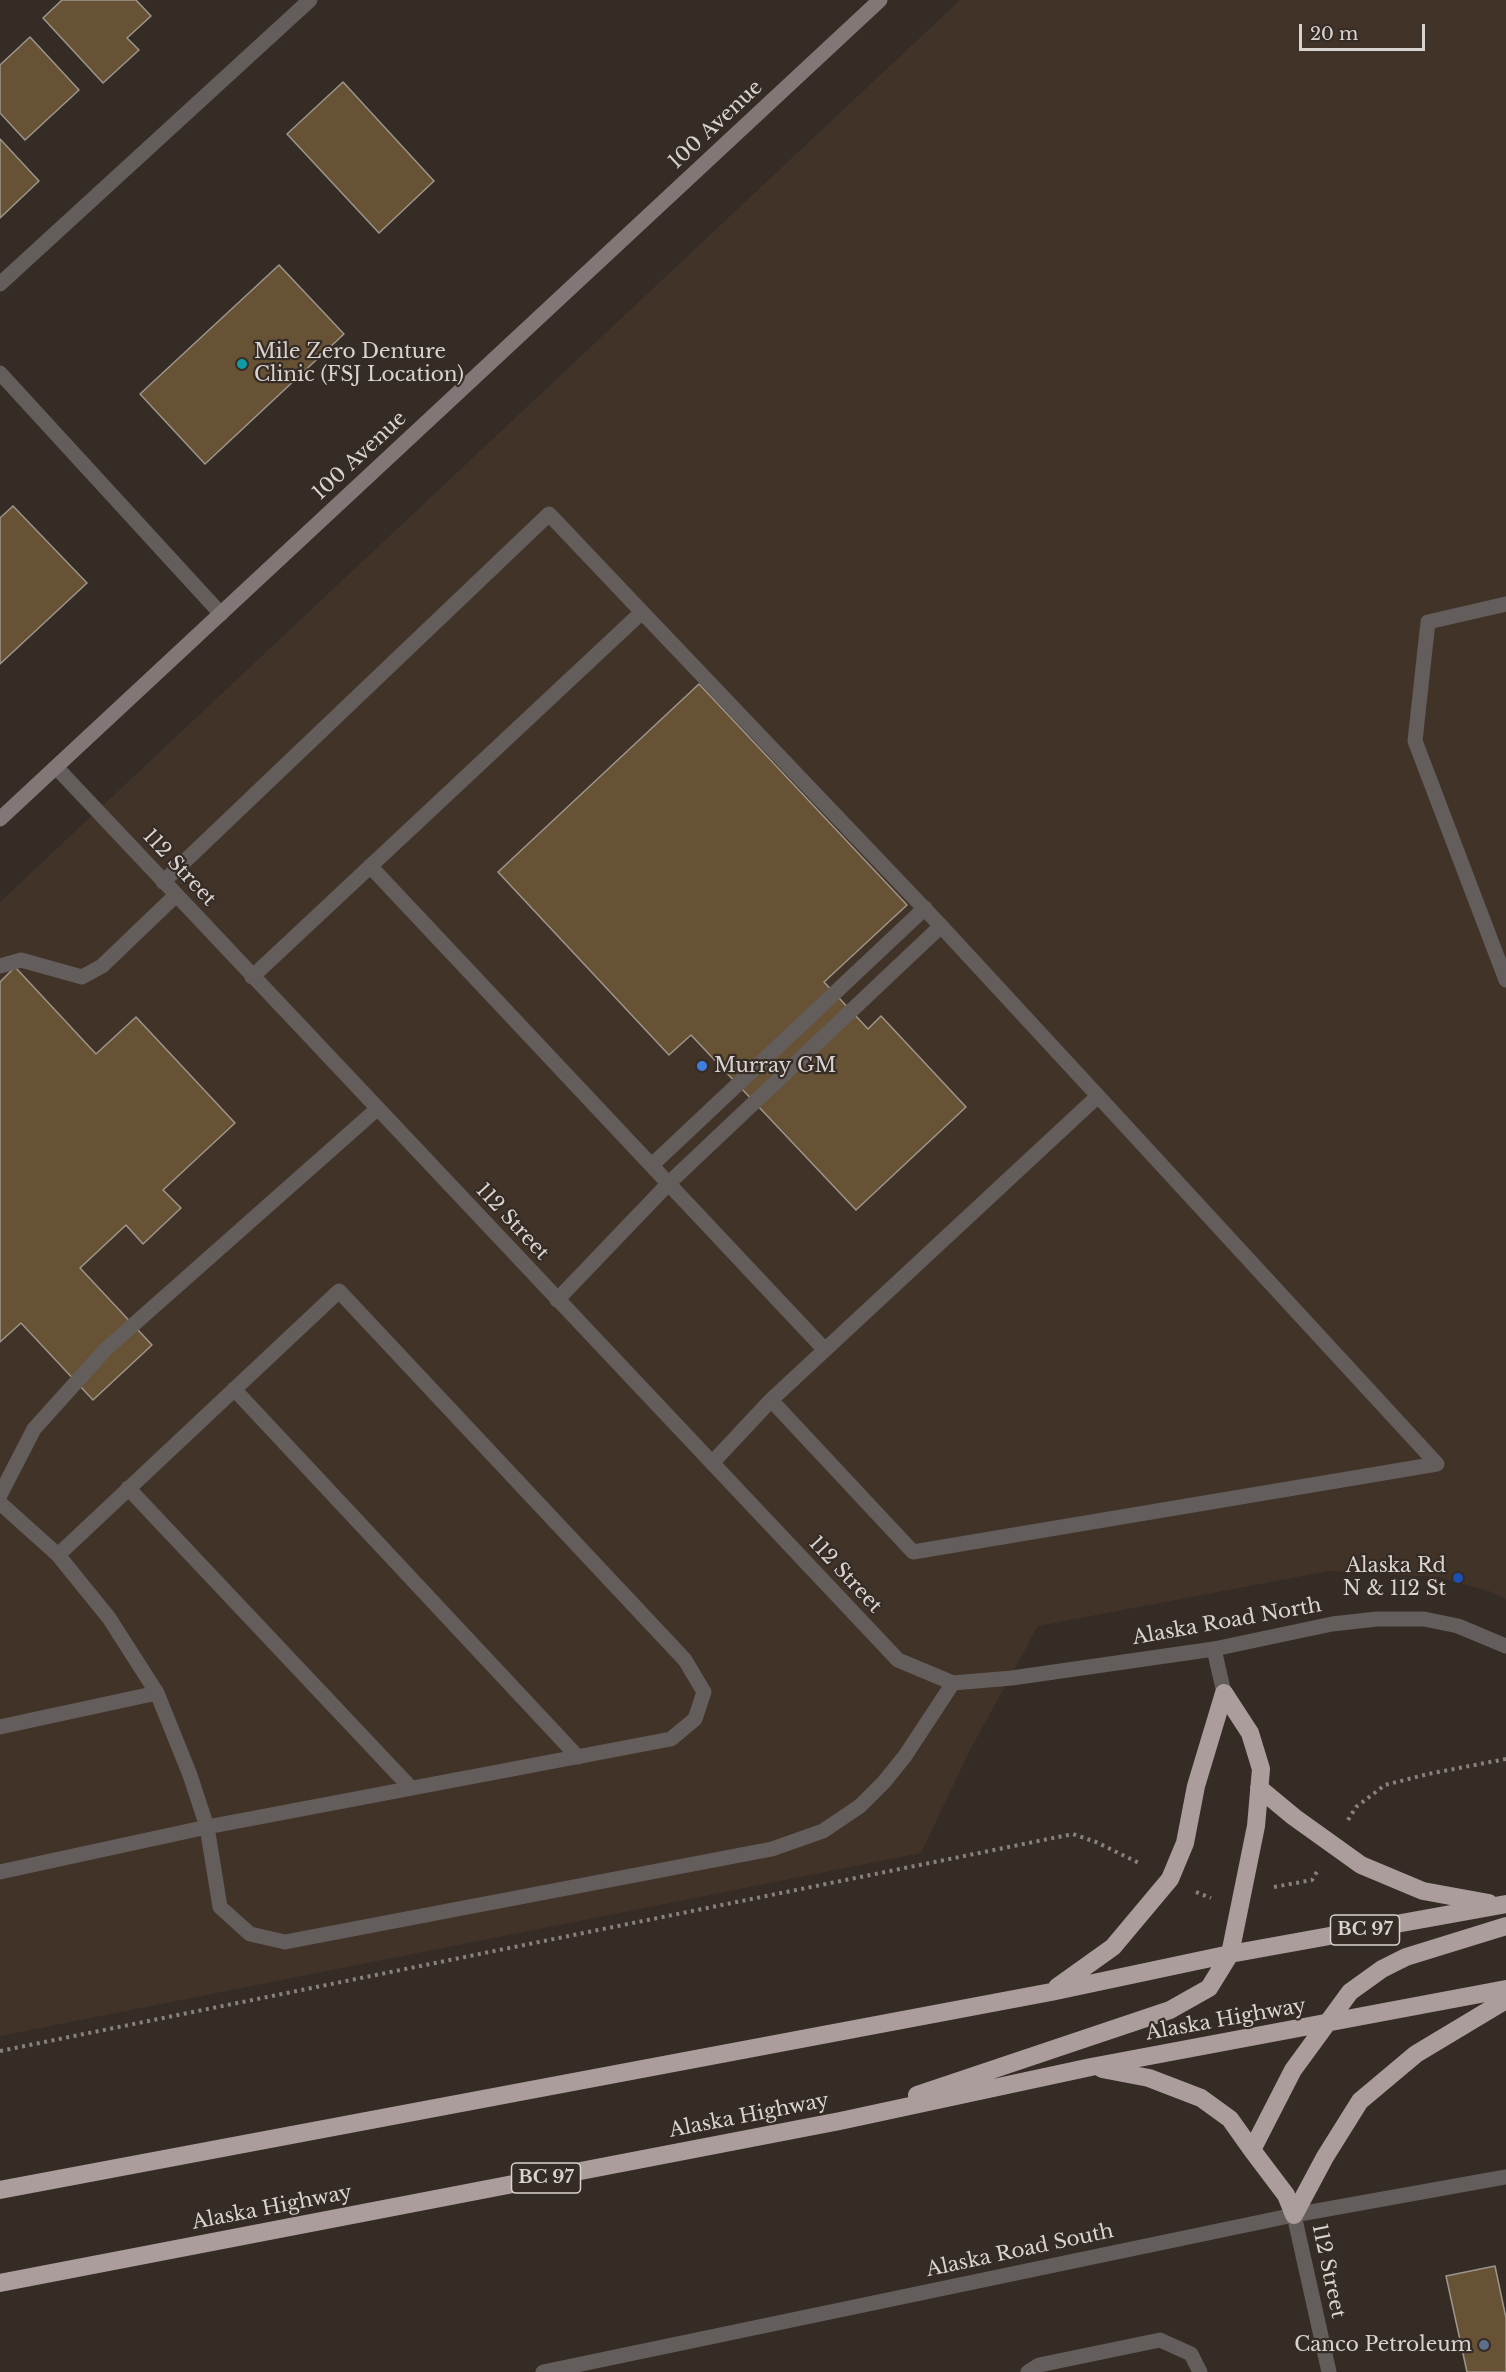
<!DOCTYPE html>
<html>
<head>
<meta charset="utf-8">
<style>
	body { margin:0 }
	#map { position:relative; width:1506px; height:2372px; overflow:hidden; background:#352c26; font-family:"Libre Baskerville",serif }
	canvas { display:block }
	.scale { position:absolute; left:1299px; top:24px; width:126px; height:27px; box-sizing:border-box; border:3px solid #d9d3cf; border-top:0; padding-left:8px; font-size:18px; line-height:21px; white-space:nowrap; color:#d9d3cf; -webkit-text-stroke:4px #352c26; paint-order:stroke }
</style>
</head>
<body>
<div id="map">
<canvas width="1506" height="2372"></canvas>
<div class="scale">20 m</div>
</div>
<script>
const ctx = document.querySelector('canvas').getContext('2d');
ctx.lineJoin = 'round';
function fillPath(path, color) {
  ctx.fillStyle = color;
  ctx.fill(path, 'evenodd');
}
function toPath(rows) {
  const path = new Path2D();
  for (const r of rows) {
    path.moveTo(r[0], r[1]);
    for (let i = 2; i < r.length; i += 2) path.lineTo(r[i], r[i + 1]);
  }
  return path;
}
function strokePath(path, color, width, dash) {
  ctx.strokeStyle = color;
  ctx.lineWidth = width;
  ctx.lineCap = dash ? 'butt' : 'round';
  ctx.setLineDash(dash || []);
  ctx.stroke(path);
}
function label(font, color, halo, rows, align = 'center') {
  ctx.font = font + ' "Libre Baskerville",serif';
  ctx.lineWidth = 4.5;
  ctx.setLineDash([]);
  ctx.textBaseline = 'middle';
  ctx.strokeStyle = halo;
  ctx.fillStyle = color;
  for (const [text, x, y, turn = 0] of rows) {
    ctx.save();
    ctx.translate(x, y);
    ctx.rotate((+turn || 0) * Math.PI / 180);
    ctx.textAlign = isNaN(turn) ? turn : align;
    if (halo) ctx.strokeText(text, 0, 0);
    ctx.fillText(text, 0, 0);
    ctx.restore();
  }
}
const built = toPath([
	[960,0,1506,0,1506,1599,1489,1591,1437,1577,1329,1571,1038,1626,969,1752,921,1853,0,2036,0,902]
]);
const building = toPath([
	[62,0,136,0,151,16,127,38,139,50,103,83,43,18,62,0],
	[30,37,79,90,25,140,0,113,0,65,30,37],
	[343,82,434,181,379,233,287,134,343,82],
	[0,139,39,181,0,218,0,139],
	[279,265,344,334,205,464,140,394,279,265],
	[13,506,87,583,0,664,0,518,13,506],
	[699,684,907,905,824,982,868,1029,881,1016,966,1107,856,1210,691,1035,669,1055,498,872,699,684],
	[15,967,96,1054,136,1017,235,1123,163,1190,181,1208,143,1244,126,1225,80,1268,152,1345,93,1400,21,1323,0,1342,0,982,15,967],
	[1495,2266,1506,2318,1506,2372,1467,2372,1446,2276,1495,2266]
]);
const path = toPath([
	[1348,1820,1356,1807,1385,1785,1428,1774,1506,1759],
	[1274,1887,1312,1880,1318,1870],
	[1196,1892,1211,1898],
	[0,2051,1073,1834,1096,1842,1141,1864]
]);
const lane = toPath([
	[0,284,310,0],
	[1506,604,1428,622,1415,741,1506,980],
	[56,767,898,1660,953,1683,1012,1678,1214,1649],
	[370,866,825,1350],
	[163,882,549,514,642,612],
	[0,966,21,960,82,977,102,966,175,896],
	[252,977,642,612,941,926,1098,1096,771,1400,712,1463],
	[652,1165,925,908],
	[557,1300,669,1183,941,926],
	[234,1389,578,1757],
	[771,1400,913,1552,1437,1464,1098,1096],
	[128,1488,411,1788],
	[0,1495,34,1429,106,1349,377,1109],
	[0,1503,58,1555,109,1618,157,1693,190,1775,207,1827,220,1907,250,1934,285,1942,772,1849,823,1831,860,1806,884,1782,905,1756,953,1683],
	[0,1727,157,1693],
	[0,1872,207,1827,671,1739,695,1719,704,1692,685,1660,339,1291,58,1555],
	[1028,2372,1039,2365,1160,2340,1191,2354,1200,2372]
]);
const street = toPath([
	[0,373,221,614],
	[1224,1693,1214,1649,1332,1624,1377,1619,1424,1619,1458,1626,1506,1646],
	[1294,2215,1329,2372],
	[543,2372,1294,2215,1506,2177]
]);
const secondary = toPath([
	[0,819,880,0]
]);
const highway = toPath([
	[1259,1788,1294,1817,1361,1865,1423,1891,1489,1903],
	[1057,1987,1113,1947,1170,1879,1185,1843,1196,1786,1224,1693],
	[1102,2069,1149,2078,1201,2098,1230,2119,1252,2150],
	[917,2095,1170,2010,1209,1988,1230,1954,1256,1826,1261,1769,1250,1733,1224,1693],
	[0,2190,1051,1992,1230,1954,1506,1904],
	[1294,2215,1286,2195,1252,2150,1293,2070,1350,1992,1382,1969,1406,1957,1506,1926],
	[1294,2215,1325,2157,1360,2101,1416,2054,1506,2000],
	[0,2283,840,2121,1091,2067,1506,1989]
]);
const markers = [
	[242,364,6,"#0f9aa8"],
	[702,1066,6,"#3f7fe0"],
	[1458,1578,6,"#1a4fb4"],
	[1484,2345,6,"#5c6f8a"]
];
const shields = [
	[1365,1930,69],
	[546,2178,69]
];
const shieldNames = [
	["BC 97",1365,1930],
	["BC 97",546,2178]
];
const streetNames = [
	["100 Avenue",716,125,-43],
	["100 Avenue",360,456,-43],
	["112 Street",179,868,47],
	["112 Street",512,1222,47],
	["112 Street",845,1575,47],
	["Alaska Road North",1227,1622,-10],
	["Alaska Highway",1226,2020,-10],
	["Alaska Highway",749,2116,-11],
	["Alaska Highway",272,2208,-11],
	["Alaska Road South",1020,2251,-12],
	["112 Street",1328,2271,78]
];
const poiNames = [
	["Mile Zero Denture",254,352],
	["Clinic (FSJ Location)",254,375],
	["Murray GM",714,1066],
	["Alaska Rd",1446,1566,"right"],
	["N & 112 St",1446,1589,"right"],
	["Canco Petroleum",1472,2345,"right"]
];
fillPath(built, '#423329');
fillPath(building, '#685236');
strokePath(building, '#9e968c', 1.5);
strokePath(path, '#88817c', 4, [3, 4.5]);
strokePath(lane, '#635d5c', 15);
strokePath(street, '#635d5c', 15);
strokePath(secondary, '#807776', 15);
strokePath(highway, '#ab9d9b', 18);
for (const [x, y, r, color] of markers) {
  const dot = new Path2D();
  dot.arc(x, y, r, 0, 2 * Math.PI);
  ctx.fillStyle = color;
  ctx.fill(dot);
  strokePath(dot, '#352c26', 2);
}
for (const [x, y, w] of shields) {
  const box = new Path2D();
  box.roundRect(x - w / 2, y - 15, w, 30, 4.5);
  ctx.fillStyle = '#352c26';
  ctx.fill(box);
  strokePath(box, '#d9d3cf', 1.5);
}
label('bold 18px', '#d9d3cf', null, shieldNames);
label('20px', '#d9d3cf', '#352c26', streetNames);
label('20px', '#d9d3cf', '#352c26', poiNames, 'left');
</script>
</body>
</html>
